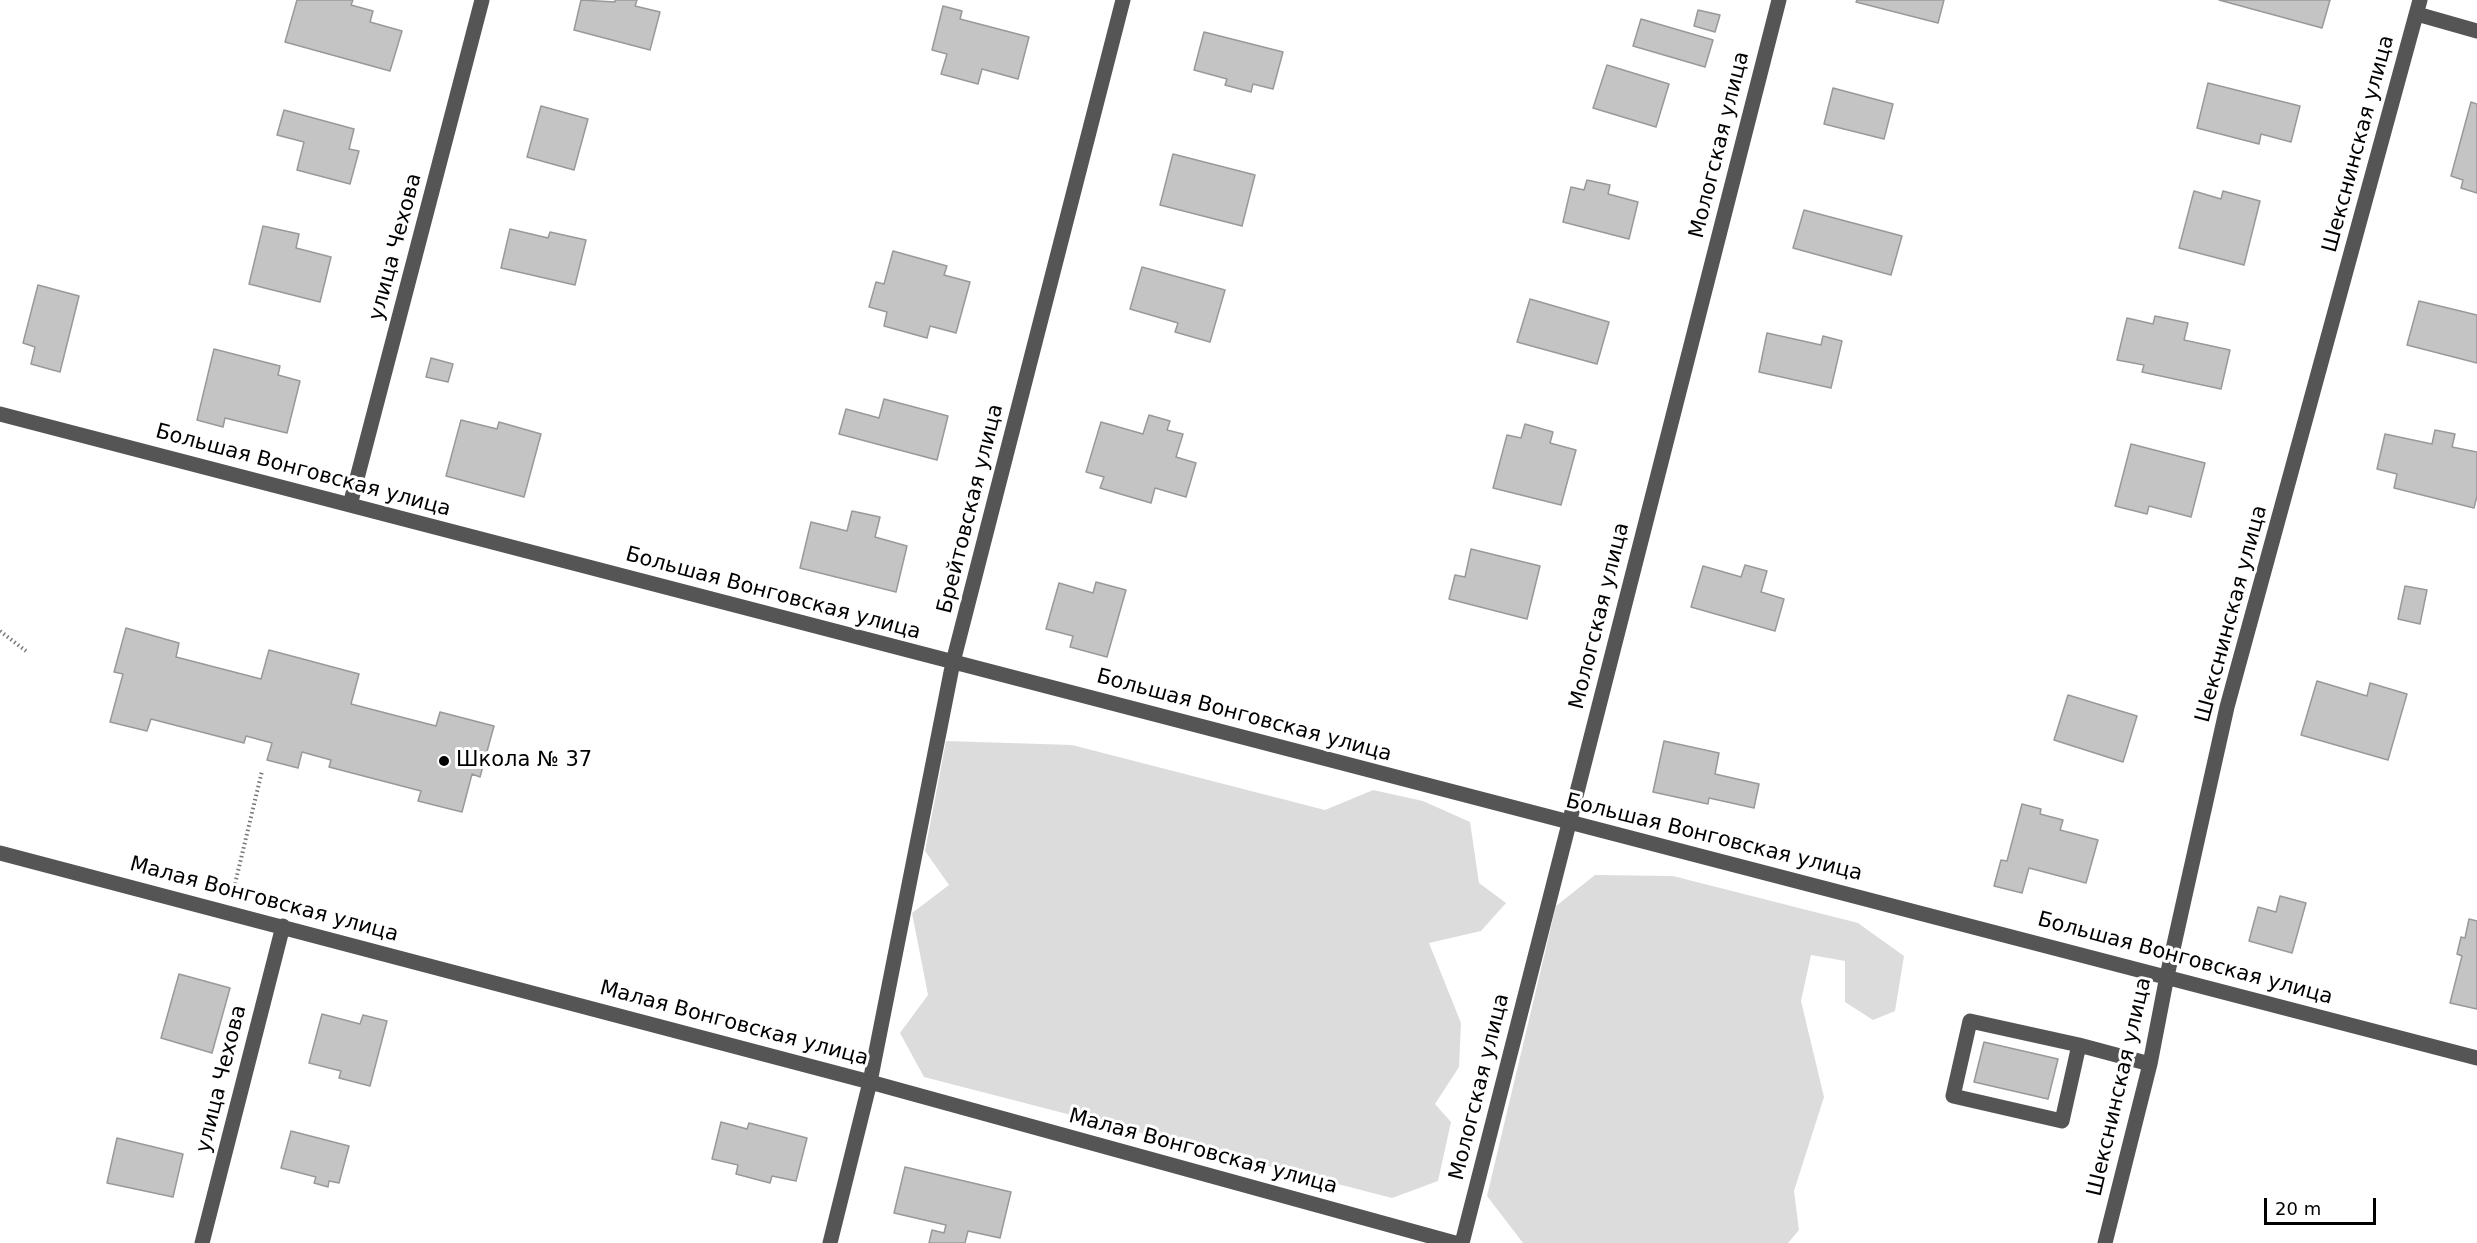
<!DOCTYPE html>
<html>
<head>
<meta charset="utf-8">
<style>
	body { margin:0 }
	#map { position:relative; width:2477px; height:1243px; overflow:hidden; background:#fff; font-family:"DejaVu Sans",sans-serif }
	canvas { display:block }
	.scale { position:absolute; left:2264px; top:1198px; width:112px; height:27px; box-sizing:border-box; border:3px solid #000; border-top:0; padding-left:8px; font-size:18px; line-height:21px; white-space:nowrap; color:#000; -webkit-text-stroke:4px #fff; paint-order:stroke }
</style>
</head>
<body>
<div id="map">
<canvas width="2477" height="1243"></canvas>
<div class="scale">20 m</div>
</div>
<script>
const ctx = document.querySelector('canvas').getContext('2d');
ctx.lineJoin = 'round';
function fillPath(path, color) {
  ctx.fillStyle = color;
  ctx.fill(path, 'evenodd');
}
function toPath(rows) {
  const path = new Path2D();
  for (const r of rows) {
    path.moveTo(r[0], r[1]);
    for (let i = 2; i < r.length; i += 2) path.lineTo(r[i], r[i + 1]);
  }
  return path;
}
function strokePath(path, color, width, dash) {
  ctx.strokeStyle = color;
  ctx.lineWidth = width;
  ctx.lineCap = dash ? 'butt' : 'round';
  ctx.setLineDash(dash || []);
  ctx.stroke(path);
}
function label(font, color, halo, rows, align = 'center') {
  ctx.font = font + ' "DejaVu Sans",sans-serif';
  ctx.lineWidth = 6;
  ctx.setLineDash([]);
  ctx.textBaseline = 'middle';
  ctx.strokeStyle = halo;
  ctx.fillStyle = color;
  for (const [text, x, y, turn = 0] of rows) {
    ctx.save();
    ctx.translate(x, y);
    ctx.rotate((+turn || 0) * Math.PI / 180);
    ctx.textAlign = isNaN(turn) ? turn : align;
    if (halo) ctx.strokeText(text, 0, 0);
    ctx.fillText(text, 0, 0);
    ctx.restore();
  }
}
const green = toPath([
	[946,741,1072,745,1325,810,1373,790,1423,801,1470,822,1479,883,1506,903,1481,931,1429,943,1461,1023,1459,1067,1435,1104,1451,1122,1438,1181,1392,1198,924,1077,900,1033,928,995,912,913,949,885,925,851],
	[1595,875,1673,876,1858,923,1904,956,1895,1011,1873,1020,1845,1002,1845,961,1811,955,1801,1001,1824,1097,1794,1191,1799,1230,1788,1243,1523,1243,1487,1196,1556,906]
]);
const building = toPath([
	[297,0,353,0,351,5,373,11,370,22,402,31,390,71,285,42,297,0],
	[581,0,615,2,615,0,637,0,635,6,660,12,650,50,574,30,581,0],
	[1857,0,1944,0,1938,23,1856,2,1857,0],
	[2219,0,2330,0,2322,28,2219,0],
	[943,6,962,11,960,19,1029,37,1018,79,982,69,978,84,941,74,947,54,932,50,943,6],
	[1698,10,1720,15,1715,32,1694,26,1698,10],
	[1641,19,1713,40,1705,67,1633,46,1641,19],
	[1204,32,1283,52,1273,89,1253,84,1251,92,1225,85,1227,79,1194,70,1204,32],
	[1607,65,1669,84,1656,127,1593,108,1607,65],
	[2208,83,2300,106,2291,142,2261,134,2259,144,2197,128,2208,83],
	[1833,88,1893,104,1884,139,1824,124,1833,88],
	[2471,102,2477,104,2477,193,2461,188,2463,180,2451,176,2471,102],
	[541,106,588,119,574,170,527,157,541,106],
	[284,110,354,129,349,149,359,151,350,184,297,170,304,142,277,135,284,110],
	[1173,154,1255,175,1242,226,1160,205,1173,154],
	[1587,180,1610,185,1608,194,1638,202,1629,239,1563,222,1571,187,1584,190,1587,180],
	[2194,191,2221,199,2223,191,2260,201,2244,265,2179,248,2194,191],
	[1804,210,1902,236,1891,275,1793,248,1804,210],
	[263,226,299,234,296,248,331,257,320,302,249,284,263,226],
	[510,229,548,238,550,232,586,240,575,285,501,268,510,229],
	[893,251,947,266,944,275,970,282,956,333,930,326,927,338,884,326,887,312,869,307,876,282,884,284,893,251],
	[1142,267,1225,290,1210,342,1175,332,1178,323,1130,309,1142,267],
	[38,285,79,296,60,372,31,364,35,347,23,343,38,285],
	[1530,299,1609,322,1597,364,1517,342,1530,299],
	[2419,301,2477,315,2477,363,2407,345,2419,301],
	[2155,316,2188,323,2184,340,2230,350,2221,389,2142,372,2144,365,2117,360,2127,318,2153,324,2155,316],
	[1767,333,1821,345,1823,336,1842,341,1831,388,1759,372,1767,333],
	[214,349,280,366,278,375,300,381,287,433,225,418,223,427,197,420,214,349],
	[431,358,453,364,448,382,426,377,431,358],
	[884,399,948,416,937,460,839,434,846,409,879,418,884,399],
	[1149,415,1170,421,1167,430,1183,434,1176,457,1196,463,1186,497,1155,488,1151,503,1100,488,1104,477,1086,472,1101,422,1143,434,1149,415],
	[461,420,497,429,499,422,541,434,524,497,446,476,461,420],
	[1525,424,1553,432,1550,443,1576,450,1561,505,1493,488,1507,435,1521,438,1525,424],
	[2435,430,2455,434,2452,447,2477,452,2477,496,2474,508,2394,488,2397,474,2377,469,2385,434,2432,444,2435,430],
	[2131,444,2205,463,2191,517,2149,506,2147,514,2115,506,2131,444],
	[852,511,880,517,875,537,907,546,896,592,800,568,811,522,847,531,852,511],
	[1471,549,1540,566,1527,619,1449,599,1455,575,1465,577,1471,549],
	[1745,565,1767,571,1761,592,1784,599,1775,631,1691,607,1703,566,1741,577,1745,565],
	[1096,582,1126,590,1107,657,1070,647,1073,636,1046,629,1059,583,1093,593,1096,582],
	[2405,586,2427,590,2420,624,2398,619,2405,586],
	[126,628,179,643,176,657,261,679,269,650,359,674,351,704,436,726,440,712,494,726,480,777,472,774,462,812,418,801,421,791,329,767,331,760,302,752,298,768,267,760,272,743,246,736,244,743,151,719,147,731,110,722,123,674,114,672,126,628],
	[2317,681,2367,696,2370,683,2407,694,2388,760,2301,735,2317,681],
	[2068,695,2137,716,2123,762,2054,740,2068,695],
	[1664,741,1719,753,1715,774,1759,784,1754,808,1709,798,1708,804,1653,792,1664,741],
	[2022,804,2041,809,2040,814,2063,820,2060,830,2098,840,2086,883,2029,868,2022,893,1994,886,2001,860,2007,861,2022,804],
	[2280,896,2306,903,2292,953,2249,941,2258,907,2276,912,2280,896],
	[2469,919,2477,921,2477,1009,2450,1003,2462,956,2457,954,2461,937,2465,938,2469,919],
	[179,974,230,988,212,1053,161,1038,179,974],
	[322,1014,360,1024,363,1015,387,1021,370,1086,339,1078,341,1071,309,1063,322,1014],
	[1984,1042,2058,1059,2048,1099,1974,1082,1984,1042],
	[721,1122,747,1129,749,1123,807,1138,796,1181,772,1176,770,1183,736,1174,738,1165,712,1159,721,1122],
	[291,1131,349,1146,339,1183,329,1181,328,1187,314,1183,316,1177,281,1168,291,1131],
	[117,1138,183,1154,173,1197,107,1183,117,1138],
	[905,1167,1011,1192,1000,1238,968,1231,965,1243,929,1243,932,1230,944,1233,946,1225,894,1213,905,1167]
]);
const path = toPath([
	[0,631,26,651],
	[234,888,262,771]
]);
const minor = toPath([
	[2417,14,2477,31],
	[0,414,2477,1058],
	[350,505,482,0],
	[0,853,870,1082,1455,1243],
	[2079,1045,2062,1121,1953,1096,1970,1021,2079,1045,2150,1064],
	[202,1243,283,926],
	[830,1243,870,1082,953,662,1123,0],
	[1462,1243,1779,0],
	[2105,1243,2150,1064,2167,976,2227,707,2420,0]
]);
const markers = [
	[444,761,6,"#000"]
];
const streetNames = [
	["Шекснинская улица",2359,144,-75],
	["Мологская улица",1720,145,-76],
	["улица Чехова",396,247,-75],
	["Большая Вонговская улица",303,471,15],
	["Брейтовская улица",971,509,-76],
	["Большая Вонговская улица",773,594,15],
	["Шекснинская улица",2232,614,-75],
	["Мологская улица",1600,616,-76],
	["Большая Вонговская улица",1244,716,15],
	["Большая Вонговская улица",1714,838,14],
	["Малая Вонговская улица",264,900,15],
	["Большая Вонговская улица",2185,959,15],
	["Малая Вонговская улица",734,1024,15],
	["улица Чехова",222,1079,-76],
	["Мологская улица",1480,1087,-76],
	["Шекснинская улица",2120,1087,-77],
	["Малая Вонговская улица",1203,1152,15]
];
const poiNames = [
	["Школа № 37",456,761]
];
fillPath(green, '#dcdcdc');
fillPath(building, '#c4c4c4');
strokePath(building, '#999', 1.5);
strokePath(path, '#777', 4, [1.5, 3]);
strokePath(minor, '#555', 15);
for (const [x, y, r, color] of markers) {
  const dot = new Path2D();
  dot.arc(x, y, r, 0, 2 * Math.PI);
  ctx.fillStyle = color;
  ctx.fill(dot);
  strokePath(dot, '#fff', 2);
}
label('21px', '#000', '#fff', streetNames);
label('21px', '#000', '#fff', poiNames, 'left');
</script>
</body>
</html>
